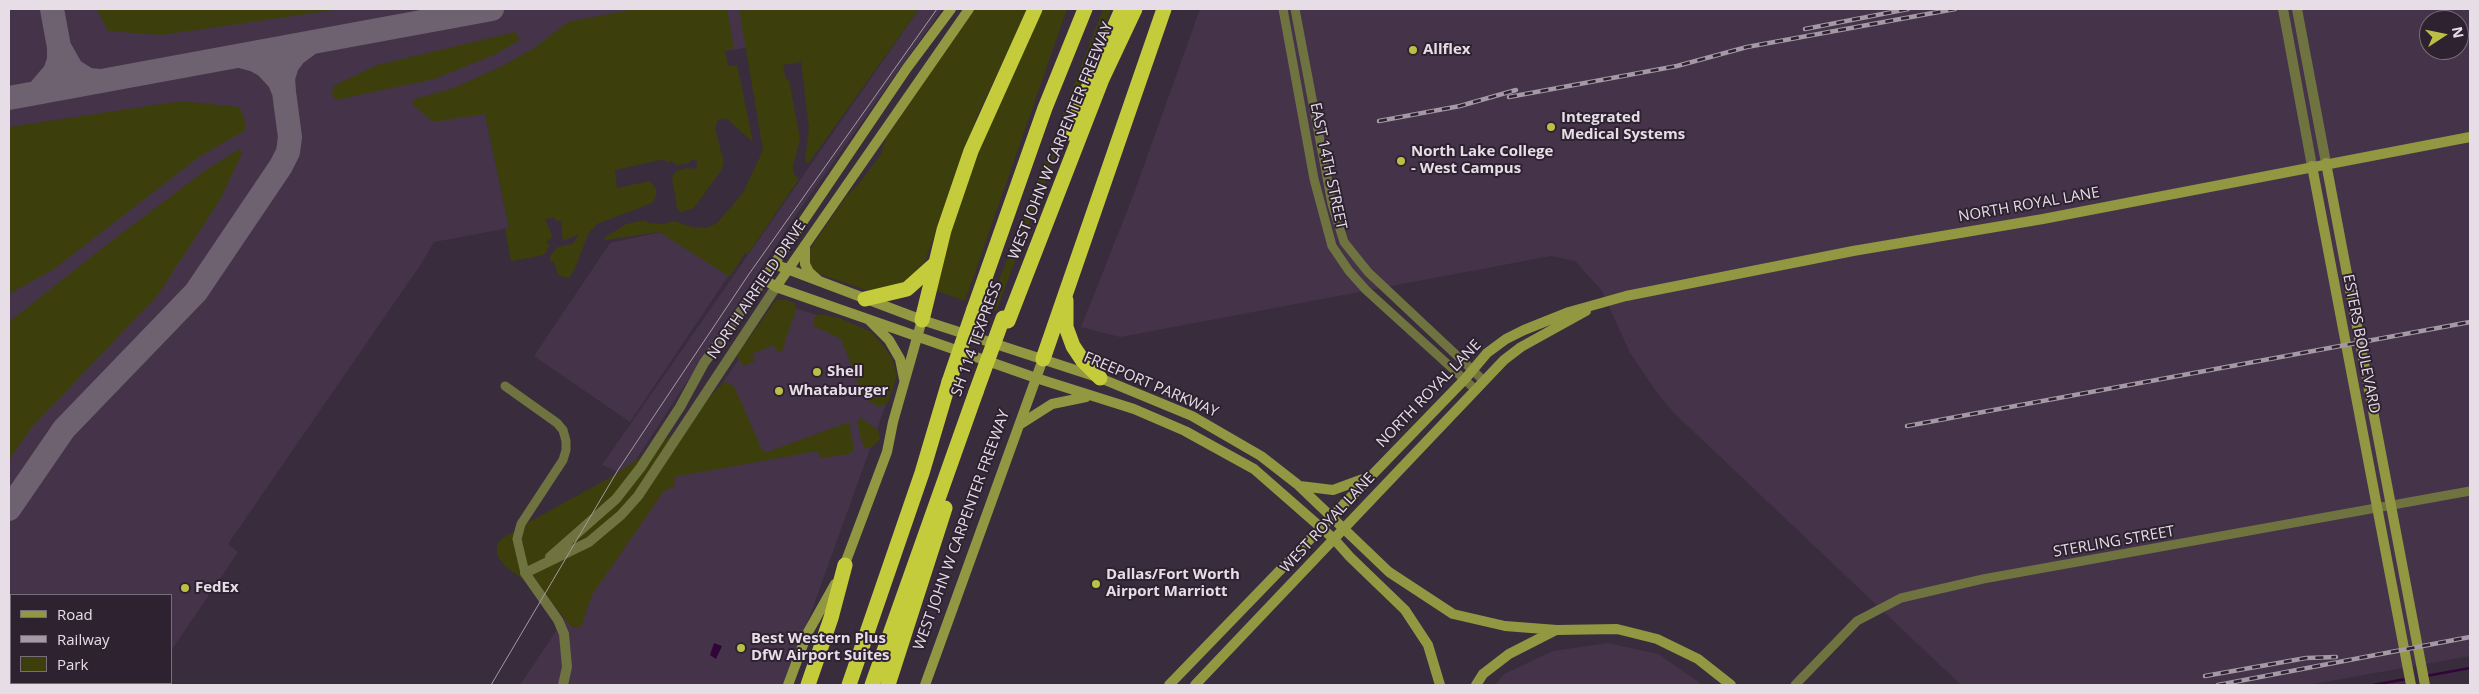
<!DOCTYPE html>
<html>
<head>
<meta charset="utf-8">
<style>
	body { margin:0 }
	#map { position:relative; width:2479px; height:694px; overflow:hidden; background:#392c3c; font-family:"Open Sans",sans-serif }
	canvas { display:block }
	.frame { position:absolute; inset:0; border:10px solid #e6dde7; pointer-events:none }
	.legend { position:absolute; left:10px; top:594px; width:162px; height:90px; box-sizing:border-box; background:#2e2231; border:1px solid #786d7a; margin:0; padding:6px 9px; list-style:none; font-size:15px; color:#e6dde7 }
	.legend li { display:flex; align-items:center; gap:10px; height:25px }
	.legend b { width:25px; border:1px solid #786d7a }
	.north { position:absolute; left:2419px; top:10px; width:50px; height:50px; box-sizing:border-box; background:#2e2231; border:1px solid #786d7a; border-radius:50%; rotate:79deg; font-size:14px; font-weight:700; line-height:20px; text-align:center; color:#e6dde7 }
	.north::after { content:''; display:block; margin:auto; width:18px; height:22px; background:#bac045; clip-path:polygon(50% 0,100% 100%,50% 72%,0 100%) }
</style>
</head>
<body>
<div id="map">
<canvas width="2479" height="694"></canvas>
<div class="frame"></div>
<ul class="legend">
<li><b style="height:6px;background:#929742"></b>Road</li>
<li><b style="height:6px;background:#a499a5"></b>Railway</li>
<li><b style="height:14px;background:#3c3f0c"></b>Park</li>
</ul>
<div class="north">N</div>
</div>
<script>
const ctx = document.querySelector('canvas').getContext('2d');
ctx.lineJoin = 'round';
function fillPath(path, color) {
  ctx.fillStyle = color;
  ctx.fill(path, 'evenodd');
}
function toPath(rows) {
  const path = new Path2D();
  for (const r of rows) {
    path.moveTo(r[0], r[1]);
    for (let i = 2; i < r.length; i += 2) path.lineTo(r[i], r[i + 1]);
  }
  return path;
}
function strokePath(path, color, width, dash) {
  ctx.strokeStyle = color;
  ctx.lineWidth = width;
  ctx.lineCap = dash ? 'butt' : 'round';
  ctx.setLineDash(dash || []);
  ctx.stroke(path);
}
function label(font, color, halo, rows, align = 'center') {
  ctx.font = font + ' "Open Sans",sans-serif';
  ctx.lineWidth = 4;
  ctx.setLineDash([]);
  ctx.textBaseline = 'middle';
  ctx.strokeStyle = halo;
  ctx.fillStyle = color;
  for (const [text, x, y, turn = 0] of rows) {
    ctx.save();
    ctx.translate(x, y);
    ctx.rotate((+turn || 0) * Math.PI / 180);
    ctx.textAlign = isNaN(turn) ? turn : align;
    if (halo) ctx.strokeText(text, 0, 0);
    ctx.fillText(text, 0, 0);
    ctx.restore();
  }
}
const built = toPath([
	[9,9,883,9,763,45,480,90,509,228,434,242,421,264,228,544,238,552,171,651,171,595,11,595,11,683,91,683,89,685,9,685],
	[919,9,942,9,796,215,626,475,602,465],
	[1200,9,2470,9,2470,656,2308,685,1961,685,1675,414,1658,394,1630,353,1602,291,1575,261,1551,256,1120,337,1081,327,1133,196],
	[2429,20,2459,20,2459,50,2429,50],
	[665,231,729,275,630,422,534,356,610,243],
	[777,302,865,331,890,393,785,685,520,685],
	[1608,643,1658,654,1703,685,1495,685,1504,674,1553,651],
	[103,683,149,683,148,685,106,685]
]);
const green = toPath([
	[97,9,341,9,162,35,108,31],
	[634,9,727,9,734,48,725,50,728,66,737,65,753,142,726,118,718,120,715,128,724,163,720,172,694,208,681,212,677,208,672,177,676,171,688,168,695,169,697,166,697,161,693,159,687,164,676,165,672,161,666,163,665,159,615,170,617,188,650,181,656,189,656,196,652,203,597,224,588,234,575,268,569,278,558,275,554,261,550,261,551,254,558,247,573,244,579,234,563,241,561,221,555,220,554,217,545,219,552,235,550,240,547,239,547,244,550,244,544,255,511,261,505,229,509,228,485,114,433,122,411,103,415,99,454,88,504,65,534,48,568,22],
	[739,9,919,9,808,164,805,160,809,128,801,62,783,65,786,80,789,80,800,139,793,166,794,174,799,179,748,254,745,253,730,277,659,232,605,240,604,238,626,224,645,220,649,223,663,224,674,221,692,227,707,228,717,223,743,193,763,150],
	[973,9,1028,9,978,114,924,264,905,282,883,289,866,290,817,273,811,267,807,254,814,243,845,198,862,180,881,154,886,138],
	[1039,9,1067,9,965,301,934,290,950,227,973,161],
	[1103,9,1111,9,996,311,988,309],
	[515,32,520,40,494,55,434,79,336,100,332,94,333,86,377,65],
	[181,101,239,107,244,117,246,130,199,157,54,269,9,294,9,127],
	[238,150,243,151,221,198,158,295,32,427,9,460,9,322,105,246,207,169],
	[776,300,786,300,795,303,796,311,785,340,784,349,778,353,774,345,752,354,755,361,743,366,737,357,739,352],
	[821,314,839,318,871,332,881,343,892,358,897,375,888,403,879,407,864,398,841,339,814,326,814,317],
	[724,382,733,385,738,395,762,450,767,452,849,422,854,450,849,454,820,458,818,451,674,477,675,486,664,491,592,595,581,627,572,628,550,600,505,566,497,555,497,545,500,540,529,522,611,477,660,444,682,426],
	[861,418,878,430,880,439,871,448,865,448,861,439,857,421]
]);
const water = toPath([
	[714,643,722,646,716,659,710,655]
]);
const stream = toPath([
	[2426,676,2470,668],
	[2373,685,2406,679]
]);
const taxiway = toPath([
	[52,9,59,47],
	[240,56,255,60,266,66,279,80,284,92,283,78,287,65,295,54,310,43],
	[38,92,55,72,59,60,59,47,72,70,88,80,100,81],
	[9,98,492,9],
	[9,509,64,429,196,292,281,166,288,152,290,137,284,92]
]);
const minor = toPath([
	[1283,9,1314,179,1332,246,1349,271,1366,290,1476,390],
	[1295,9,1332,204,1344,242,1368,272,1484,381],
	[505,386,557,423,563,430,566,441,566,450,563,460,521,524,517,539,525,573],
	[1795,685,1857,621,1901,598,1983,579,2470,491]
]);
const tertiary = toPath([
	[2283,9,2312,166],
	[2297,9,2326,163],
	[550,557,616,499,641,467,680,407,704,363,764,279],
	[563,685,567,667,564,634,558,620,525,573,589,542,621,515,638,496,776,287]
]);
const secondary = toPath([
	[951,9,907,68,764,279,776,287,1036,378,1134,409,1185,431,1254,469,1334,539,1350,557,1405,610,1428,645,1440,685],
	[2326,163,2425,685],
	[2312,166,2411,685],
	[805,245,805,264,809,272,818,280],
	[774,264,922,320,1100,378,1192,416,1261,456,1297,484,1389,572,1453,614,1505,626,1557,630,1617,629,1657,639,1698,659,1731,685],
	[776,287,969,9],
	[869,320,889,340,900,359,904,379],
	[1019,425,1052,404,1086,397],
	[1300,486,1333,490,1363,479],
	[843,569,887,452,893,422,922,320],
	[788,685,807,634,835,584],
	[925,685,1043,359],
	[1169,685,1465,379,1487,353,1506,339,1524,330,1569,312,1626,296,1853,251,2043,219,2470,137],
	[1195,685,1504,360,1521,347,1586,311],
	[1476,685,1483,674,1509,654,1556,630]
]);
const motorway = toPath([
	[1069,133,1122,9],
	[865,299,907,289,936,263],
	[1066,300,1066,327,1073,346,1083,361,1100,378],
	[974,309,1045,108,1085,9],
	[922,320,944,230,971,151,1035,9],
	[1008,321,1102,79,1135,9],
	[1043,359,1164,9],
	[808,685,831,618,845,565],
	[849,685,922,473,949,382],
	[872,685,976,392],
	[888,685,945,508]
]);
const tram = toPath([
	[491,685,618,470,656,413,749,274,937,9]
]);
const rail = toPath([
	[1805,29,1908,9],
	[1509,97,1677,66,1747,47,1955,9],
	[1379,121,1460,106,1516,90],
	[1907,426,2470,322],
	[2205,676,2306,658,2336,657],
	[2218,685,2470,637]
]);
const motorwayBridge = toPath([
	[949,382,974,309],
	[976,392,1003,318]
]);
const markers = [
	[1413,50,5,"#bac045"],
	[1551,127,5,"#bac045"],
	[1401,161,5,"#bac045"],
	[817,372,5,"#bac045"],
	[779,391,5,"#bac045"],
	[1096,584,5,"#bac045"],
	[185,588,5,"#bac045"],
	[741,648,5,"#bac045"]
];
const poiNames = [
	["Allflex",1423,50],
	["Integrated",1561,118],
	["Medical Systems",1561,135],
	["North Lake College",1411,152],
	["- West Campus",1411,169],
	["Shell",827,372],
	["Whataburger",789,391],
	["Dallas/Fort Worth",1106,575],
	["Airport Marriott",1106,592],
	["FedEx",195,588],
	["Best Western Plus",751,639],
	["DfW Airport Suites",751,656]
];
const streetNames = [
	["WEST JOHN W CARPENTER FREEWAY",1061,141,-68],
	["EAST 14TH STREET",1328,166,78],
	["NORTH ROYAL LANE",2029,205,-10],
	["NORTH AIRFIELD DRIVE",757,290,-56],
	["SH 114 TEXPRESS",977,339,-70],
	["ESTERS BOULEVARD",2361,344,79],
	["FREEPORT PARKWAY",1151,385,23],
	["NORTH ROYAL LANE",1429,394,-46],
	["WEST ROYAL LANE",1328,523,-47],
	["WEST JOHN W CARPENTER FREEWAY",962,530,-70],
	["STERLING STREET",2114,542,-10]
];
fillPath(built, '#453449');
fillPath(green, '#3c3f0c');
fillPath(water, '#31053a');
strokePath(stream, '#31053a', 2.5);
strokePath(taxiway, '#6e6270', 24);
strokePath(minor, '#6f7340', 9);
strokePath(tertiary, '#6f7340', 10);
strokePath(secondary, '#929742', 10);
strokePath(motorway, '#c5cc3b', 15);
strokePath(tram, '#a499a5', 1);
strokePath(rail, '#a499a5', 4.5);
strokePath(rail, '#2e2231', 2.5, [8]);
strokePath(motorwayBridge, '#c5cc3b', 15);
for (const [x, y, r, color] of markers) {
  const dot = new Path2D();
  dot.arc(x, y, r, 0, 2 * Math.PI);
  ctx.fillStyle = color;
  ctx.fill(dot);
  strokePath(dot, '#2e2231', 2);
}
label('bold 15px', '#e6dde7', '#2e2231', poiNames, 'left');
label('15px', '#e6dde7', '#2e2231', streetNames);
</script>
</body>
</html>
